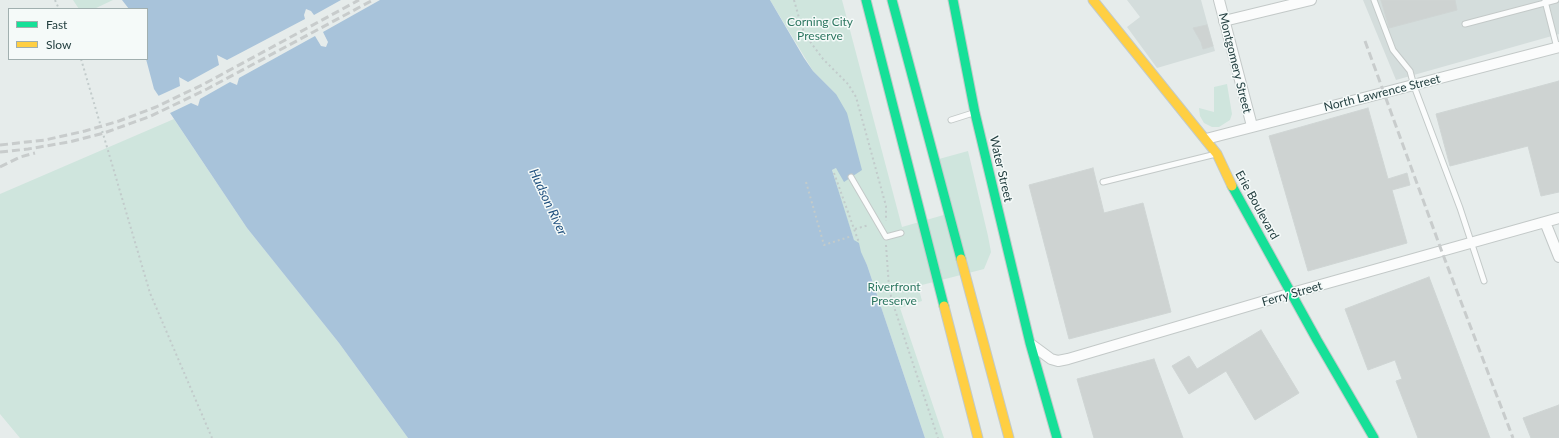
<!DOCTYPE html>
<html>
<head>
<meta charset="utf-8">
<style>
	body { margin:0 }
	#map { position:relative; width:1559px; height:438px; overflow:hidden; background:#e6eceb; font-family:Lato,sans-serif }
	canvas { display:block }
	.legend { position:absolute; left:8px; top:8px; width:140px; height:52px; box-sizing:border-box; background:#f5faf9; border:1px solid #a1afaf; margin:0; padding:5px 7px; list-style:none; font-size:12px; color:#233f40 }
	.legend li { display:flex; align-items:center; gap:8px; height:20px }
	.legend b { width:20px; border:1px solid #a1afaf }
</style>
</head>
<body>
<div id="map">
<canvas width="1559" height="438"></canvas>
<ul class="legend">
<li><b style="height:5px;background:#16e098"></b>Fast</li>
<li><b style="height:5px;background:#ffcf43"></b>Slow</li>
</ul>
</div>
<script>
const ctx = document.querySelector('canvas').getContext('2d');
ctx.lineJoin = 'round';
function fillPath(path, color) {
  ctx.fillStyle = color;
  ctx.fill(path, 'evenodd');
}
function toPath(rows) {
  const path = new Path2D();
  for (const r of rows) {
    path.moveTo(r[0], r[1]);
    for (let i = 2; i < r.length; i += 2) path.lineTo(r[i], r[i + 1]);
  }
  return path;
}
function strokePath(path, color, width, dash) {
  ctx.strokeStyle = color;
  ctx.lineWidth = width;
  ctx.lineCap = dash ? 'butt' : 'round';
  ctx.setLineDash(dash || []);
  ctx.stroke(path);
}
function label(font, color, halo, rows, align = 'center') {
  ctx.font = font + ' Lato,sans-serif';
  ctx.lineWidth = 3;
  ctx.setLineDash([]);
  ctx.textBaseline = 'middle';
  ctx.strokeStyle = halo;
  ctx.fillStyle = color;
  for (const [text, x, y, turn = 0] of rows) {
    ctx.save();
    ctx.translate(x, y);
    ctx.rotate((+turn || 0) * Math.PI / 180);
    ctx.textAlign = isNaN(turn) ? turn : align;
    if (halo) ctx.strokeText(text, 0, 0);
    ctx.fillText(text, 0, 0);
    ctx.restore();
  }
}
const built = toPath([
	[1127,0,1201,0,1215,51,1157,68,1127,27,1140,17],
	[1363,0,1559,0,1559,34,1396,80]
]);
const green = toPath([
	[73,0,113,0,94,9,79,9],
	[770,0,842,0,902,227,954,212,939,159,968,151,988,236,991,252,984,269,918,286,922,301,900,308,944,438,925,438,867,265,854,240,844,210,832,170,836,168,836,94,813,71],
	[1227,84,1232,114,1230,120,1219,127,1212,127,1204,123,1200,116,1199,108,1214,112,1214,87],
	[174,119,247,228,339,343,408,438,20,438,0,414,0,194]
]);
const water = toPath([
	[122,0,770,0,804,58,813,71,836,94,847,113,862,170,844,182,836,168,832,170,854,240,859,243,861,252,867,265,925,438,408,438,339,343,247,228,154,89,146,59,147,59,147,9,129,9]
]);
const pier = toPath([
	[341,0,380,0,323,32,328,42,326,47,321,46,315,36,239,78,237,85,230,82,200,99,198,106,191,103,168,114,156,97,180,86,179,77,188,82,219,65,217,55,227,60,305,19,304,15,306,9,311,11,314,15]
]);
const building = toPath([
	[1381,0,1455,0,1457,10,1389,28,1381,0],
	[1207,25,1213,46,1203,49,1201,42,1193,28,1207,25],
	[1559,81,1559,192,1541,196,1528,146,1450,166,1436,114,1559,81],
	[1368,108,1388,179,1407,173,1410,185,1392,190,1407,243,1308,271,1269,136,1368,108],
	[1093,168,1104,213,1143,203,1171,312,1069,339,1029,185,1093,168],
	[1429,277,1490,438,1418,438,1396,381,1402,379,1395,360,1368,370,1345,309,1429,277],
	[1261,330,1299,393,1255,420,1226,371,1189,394,1172,366,1189,356,1197,369,1261,330],
	[1154,359,1183,438,1094,438,1077,379,1154,359],
	[1559,405,1559,438,1531,438,1523,418,1559,405]
]);
const path = toPath([
	[55,0,59,9],
	[794,0,801,25,806,36,823,59,848,84,856,97,886,206,886,221],
	[81,59,150,293,212,438],
	[834,173,858,240,860,241],
	[806,182,824,245,852,236],
	[855,229,869,225],
	[886,245,889,287,892,301,938,438]
]);
const lane = toPath([
	[1374,0,1393,50,1410,71,1414,86,1460,208,1484,281],
	[1545,1,1557,48],
	[1465,24,1556,0],
	[951,120,973,113],
	[851,177,886,237,901,233],
	[1103,182,1216,154]
]);
const street = toPath([
	[1219,0,1252,126],
	[1224,21,1311,0],
	[1206,139,1559,47],
	[1545,222,1559,257],
	[1032,345,1051,359,1058,361,1068,359,1292,293,1559,218]
]);
const fast = toPath([
	[866,0,944,306],
	[892,0,961,259],
	[953,0,975,113,1030,343],
	[1232,186,1317,340,1374,438],
	[1030,343,1057,438]
]);
const slow = toPath([
	[1093,0,1217,154,1232,186],
	[961,259,1009,438],
	[944,306,978,438]
]);
const rail = toPath([
	[1365,41,1442,252,1513,438],
	[0,145,45,140,85,131,119,121,156,107,204,84,359,0],
	[0,152,28,149,69,142,104,133,151,116,207,89,373,0],
	[0,167,20,157,35,153]
]);
const parkNames = [
	["Corning City",820,22],
	["Preserve",820,36],
	["Riverfront",894,287],
	["Preserve",894,301]
];
const streetNames = [
	["Montgomery Street",1235,63,76],
	["North Lawrence Street",1382,93,-14],
	["Water Street",1001,169,77],
	["Erie Boulevard",1257,205,61],
	["Ferry Street",1292,294,-16]
];
const waterNames = [
	["Hudson River",548,202,65]
];
fillPath(built, '#d4dddc');
fillPath(green, '#cfe5dd');
fillPath(water, '#a8c3da');
fillPath(pier, '#e6eceb');
fillPath(building, '#ced3d2');
strokePath(building, '#cfd5d4', 1);
strokePath(lane, '#c3c9c8', 7);
strokePath(street, '#c3c9c8', 12);
strokePath(fast, '#c2cac9', 11);
strokePath(slow, '#c2cac9', 11);
strokePath(path, '#c2cbcb', 2, [2, 3]);
strokePath(lane, '#fbfcfc', 5);
strokePath(street, '#fbfcfc', 10);
strokePath(fast, '#16e098', 9);
strokePath(slow, '#ffcf43', 9);
strokePath(rail, '#c8cccc', 3, [8, 4]);
label('12px', '#2d7761', '#f5faf9', parkNames);
label('12px', '#233f40', '#f5faf9', streetNames);
label('italic 13px', '#1d4e7d', '#f5faf9', waterNames);
</script>
</body>
</html>
